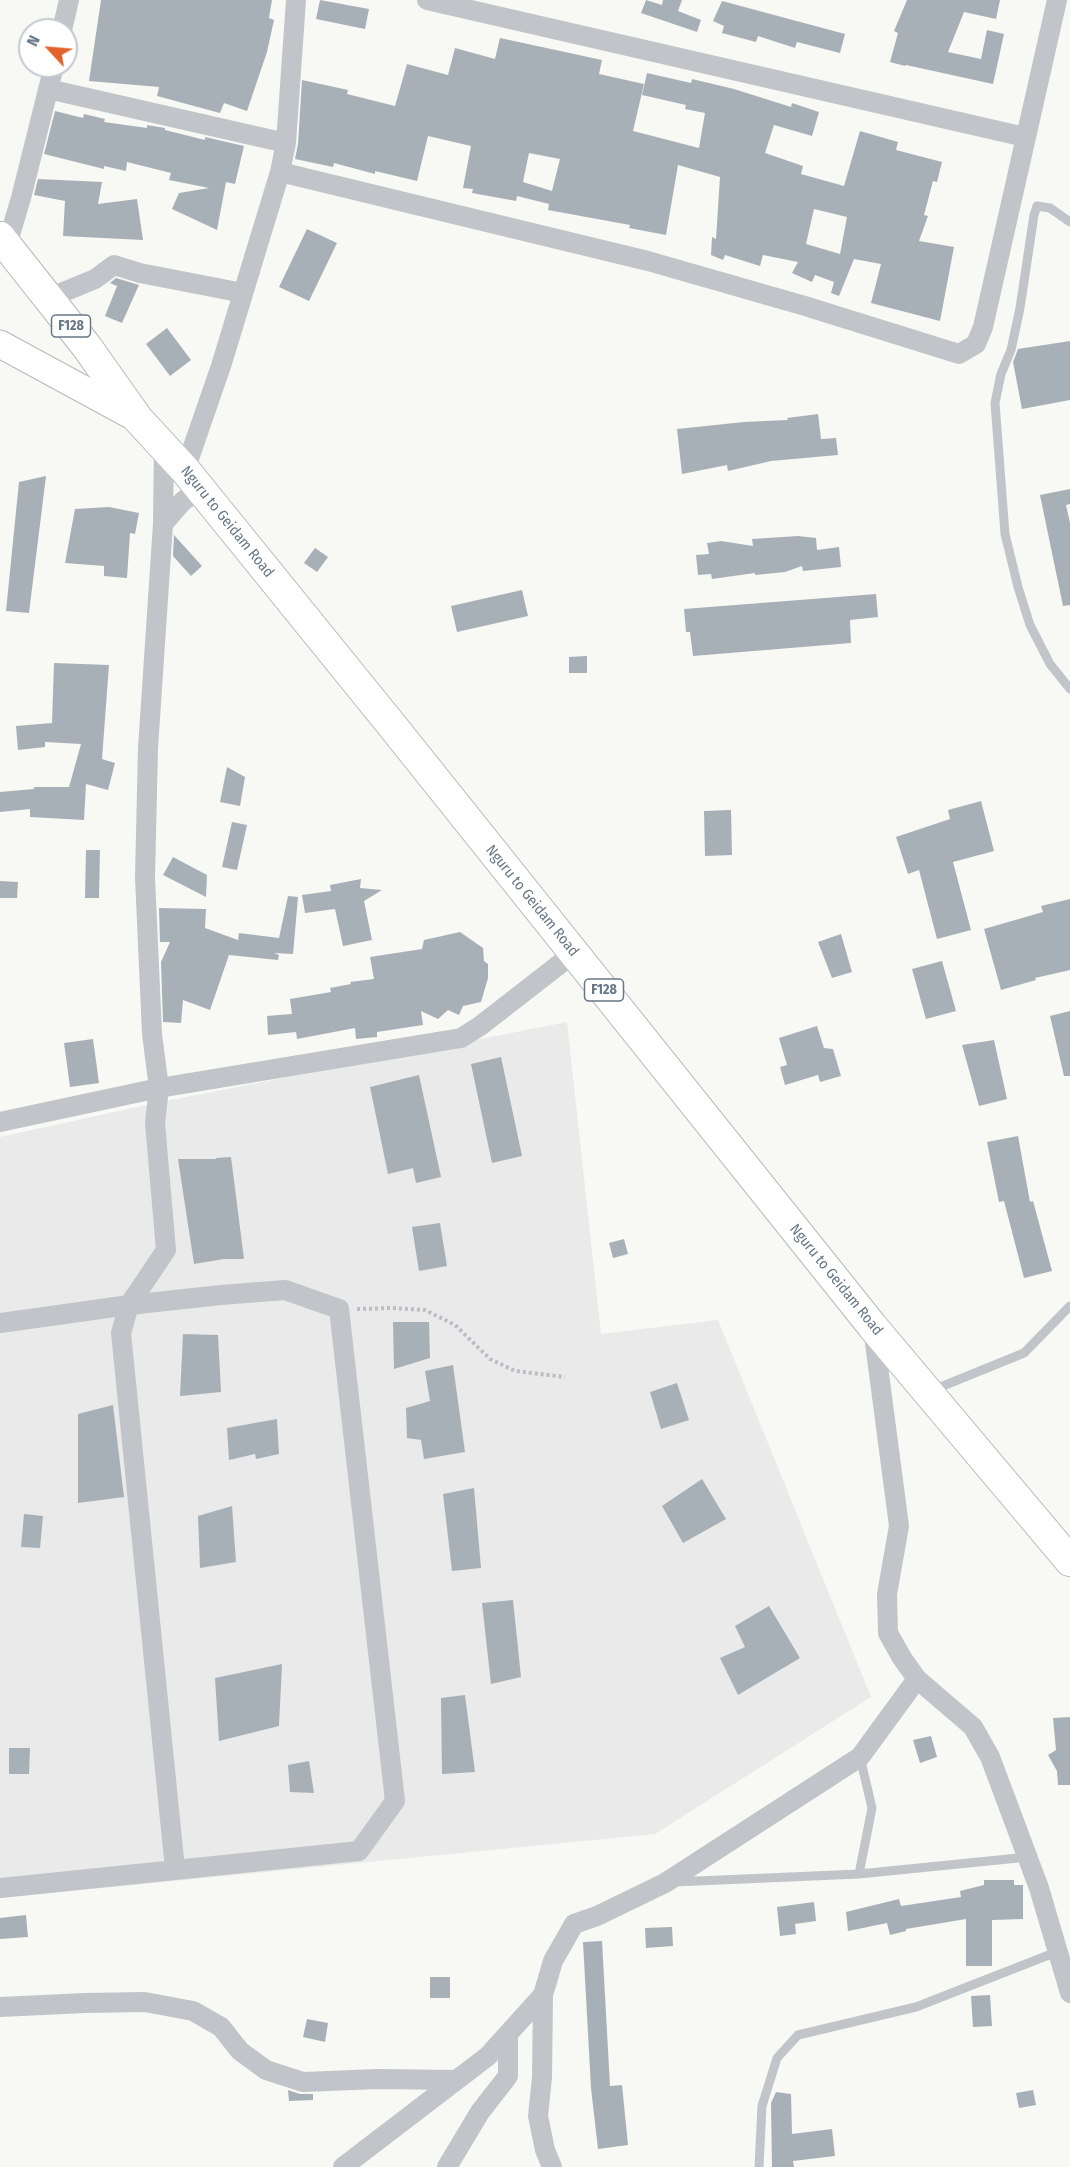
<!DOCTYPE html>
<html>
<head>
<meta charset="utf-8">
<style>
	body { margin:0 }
	#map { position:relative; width:1070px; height:2167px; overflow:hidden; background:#f8f8f5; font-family:"Fira Sans Condensed",sans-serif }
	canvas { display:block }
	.north { position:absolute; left:18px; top:18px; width:60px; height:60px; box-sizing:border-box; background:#fff; border:2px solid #c2c9cf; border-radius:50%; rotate:296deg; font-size:16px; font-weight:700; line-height:24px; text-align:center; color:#677786 }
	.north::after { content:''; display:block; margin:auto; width:21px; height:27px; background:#e1622c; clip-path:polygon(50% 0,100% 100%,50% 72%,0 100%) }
</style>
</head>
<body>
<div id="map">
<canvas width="1070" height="2167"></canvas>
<div class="north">N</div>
</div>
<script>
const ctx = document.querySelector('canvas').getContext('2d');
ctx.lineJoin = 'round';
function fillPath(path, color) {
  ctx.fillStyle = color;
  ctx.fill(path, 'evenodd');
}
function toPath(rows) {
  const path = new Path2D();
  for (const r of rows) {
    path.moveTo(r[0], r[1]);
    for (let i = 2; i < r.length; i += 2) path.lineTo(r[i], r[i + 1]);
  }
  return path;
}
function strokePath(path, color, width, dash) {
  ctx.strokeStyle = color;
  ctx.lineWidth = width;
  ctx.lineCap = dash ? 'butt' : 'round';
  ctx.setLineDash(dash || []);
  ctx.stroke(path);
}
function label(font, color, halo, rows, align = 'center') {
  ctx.font = font + ' "Fira Sans Condensed",sans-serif';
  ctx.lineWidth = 6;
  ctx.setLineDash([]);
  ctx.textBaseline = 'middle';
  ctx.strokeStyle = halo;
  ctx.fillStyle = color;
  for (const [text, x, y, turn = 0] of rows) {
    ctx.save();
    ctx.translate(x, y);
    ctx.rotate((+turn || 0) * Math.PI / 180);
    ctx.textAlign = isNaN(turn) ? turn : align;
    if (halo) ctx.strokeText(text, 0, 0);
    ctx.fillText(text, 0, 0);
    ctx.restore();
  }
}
const built = toPath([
	[567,1022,601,1334,718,1320,871,1697,655,1834,0,1898,0,1137,151,1104]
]);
const building = toPath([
	[101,0,272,0,269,18,274,20,267,52,247,111,224,103,220,113,157,96,159,87,89,81],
	[320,0,369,9,365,29,316,19],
	[646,0,662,5,663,0,682,0,678,11,701,20,697,32,641,13],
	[907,0,1000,0,996,19,964,12,948,52,981,59,987,30,1004,34,993,84,906,65,905,66,890,62,898,33,894,31],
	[722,1,845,34,840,53,797,42,795,48,758,36,756,42,722,33,724,26,713,21],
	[500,38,602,60,599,74,644,84,633,131,699,148,705,113,685,109,686,105,642,95,647,73,691,83,692,79,734,89,791,107,792,103,819,112,812,136,774,125,765,153,803,166,801,174,844,186,860,131,898,142,896,150,942,162,937,182,933,181,924,215,928,216,919,241,954,247,940,321,871,303,881,264,854,259,839,296,831,293,834,282,815,275,812,282,792,273,798,262,763,255,760,266,725,255,723,260,711,255,712,237,716,239,720,177,678,165,666,235,629,228,630,225,548,210,549,204,517,196,516,201,472,193,473,189,463,188,471,146,428,136,417,181,375,171,375,174,334,163,333,167,295,159,298,144,302,80,348,90,347,94,395,106,407,64,448,75,455,48,495,59],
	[529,153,560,159,552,191,523,182],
	[814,209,847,217,840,254,806,244],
	[55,111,83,118,84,114,105,119,104,122,147,128,147,125,165,128,165,130,205,140,205,137,244,146,235,184,226,182,217,230,172,209,179,193,209,188,169,180,171,173,127,162,126,171,104,166,104,169,44,154],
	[38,179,102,182,98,204,137,199,143,240,63,236,65,201,34,195],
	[307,229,337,243,309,301,279,287],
	[116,278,139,285,122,323,105,316,117,286,110,283],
	[167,328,191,360,170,376,146,344],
	[1070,341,1070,400,1022,409,1013,362,1018,349],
	[818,414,821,439,836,438,838,455,771,461,728,471,727,465,682,474,677,429,744,422,788,420,787,418],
	[46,476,29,613,6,611,19,482],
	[1070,489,1070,504,1066,505,1070,523,1070,605,1063,606,1040,495],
	[109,507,139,513,135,534,130,533,127,578,104,576,104,566,65,563,75,509],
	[174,535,202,566,191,576,173,556],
	[798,536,816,538,817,550,839,547,841,567,803,571,802,566,785,572,755,575,755,573,712,579,711,574,698,575,696,555,709,554,707,543,721,541,753,546,752,539],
	[315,548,328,557,317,572,304,563],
	[522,590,528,616,457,632,451,606],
	[876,594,878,617,850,620,851,643,693,656,690,632,686,632,684,609],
	[587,656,587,673,569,673,569,657],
	[54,663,109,665,102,759,115,763,108,790,86,784,84,820,30,817,30,809,0,812,0,792,34,789,34,787,69,787,81,744,45,742,45,747,18,750,16,726,52,723],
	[227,767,245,777,240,806,220,802],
	[981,801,994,851,953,862,971,930,937,939,919,870,908,874,896,837,950,819,948,810],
	[731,810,732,855,705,856,704,811],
	[232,822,247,825,237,870,222,867],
	[86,850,100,850,99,898,85,898],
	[173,857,207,875,206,897,163,875],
	[361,879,360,888,382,890,364,901,372,940,343,946,335,909,305,913,302,895,331,891,330,885],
	[0,881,18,882,17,898,0,898],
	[288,896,298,897,293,954,274,953,279,955,278,960,229,955,210,1010,183,1000,181,1023,163,1022,161,962,170,942,160,942,159,908,206,909,205,928,238,940,239,933,279,938],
	[1070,899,1070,970,1035,978,1036,980,1001,990,984,929,1043,912,1041,906],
	[460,932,483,948,484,961,488,964,488,978,481,1002,463,1006,459,1015,448,1010,438,1019,421,1011,423,1025,377,1032,377,1037,356,1039,355,1028,297,1039,296,1032,268,1035,267,1016,292,1014,290,999,331,992,330,988,351,984,350,982,374,979,370,957,422,949,424,940],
	[841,934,852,972,832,978,818,942],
	[942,961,956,1011,926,1019,912,969],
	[1070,1011,1070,1076,1064,1076,1050,1016],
	[817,1026,824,1048,833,1049,841,1076,820,1082,818,1075,785,1085,780,1067,787,1065,779,1038],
	[93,1039,99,1083,70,1087,64,1043],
	[994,1040,1007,1099,979,1106,962,1045],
	[501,1057,522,1156,492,1163,471,1064],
	[419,1075,441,1177,416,1183,413,1168,388,1174,370,1087],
	[1018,1136,1030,1202,1033,1201,1052,1271,1024,1278,1004,1201,999,1202,987,1142],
	[231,1157,244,1259,224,1259,194,1264,178,1159,216,1159,216,1158],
	[440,1223,447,1266,419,1271,412,1227],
	[624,1239,628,1254,613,1258,609,1243],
	[393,1322,429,1322,430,1358,394,1369],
	[183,1334,218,1335,221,1392,180,1396],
	[453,1365,465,1452,424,1459,421,1440,407,1438,406,1408,430,1401,425,1371],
	[677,1383,689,1420,661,1429,650,1392],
	[113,1405,124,1497,78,1503,78,1414],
	[277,1419,279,1454,256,1459,255,1454,229,1460,227,1428],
	[702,1479,726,1519,683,1543,662,1506],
	[474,1488,481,1568,452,1571,443,1494],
	[232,1506,236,1562,200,1568,198,1516],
	[24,1514,43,1516,40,1548,21,1547],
	[513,1600,521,1677,491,1684,482,1603],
	[769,1606,800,1658,738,1695,720,1658,745,1647,735,1626],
	[282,1664,279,1726,219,1741,215,1678],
	[465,1695,475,1772,442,1774,441,1698],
	[1070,1717,1070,1785,1058,1785,1057,1771,1048,1755,1056,1750,1053,1718],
	[931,1736,937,1757,920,1763,913,1740],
	[9,1748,30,1748,29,1774,9,1774],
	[309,1761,314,1793,290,1792,288,1765],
	[984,1880,1014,1880,1014,1885,1023,1885,1023,1919,992,1920,992,1966,966,1966,966,1919,906,1929,906,1931,890,1935,887,1923,848,1931,846,1912,899,1899,901,1906,961,1897,960,1891,984,1885],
	[814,1902,816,1921,795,1924,796,1934,780,1936,777,1907],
	[26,1915,28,1937,0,1939,0,1918],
	[672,1927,673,1946,646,1948,645,1928],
	[602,1941,610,2086,622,2085,628,2145,598,2149,591,2088,583,1942],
	[430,1977,450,1977,450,1998,430,1998],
	[990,1995,992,2026,973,2027,971,1996],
	[307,2019,328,2023,325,2042,303,2037],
	[288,2090,300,2094,313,2094,313,2100,289,2101],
	[1033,2090,1036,2105,1019,2108,1016,2093],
	[776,2092,791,2094,792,2134,832,2129,835,2156,793,2161,794,2167,772,2167,771,2103]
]);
const path = toPath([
	[357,1309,392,1308,425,1310,455,1325,490,1359,515,1371,565,1377]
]);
const service = toPath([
	[1070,222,1050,208,1037,206,1034,215,1020,308,1011,350,1001,374,995,403,1005,534,1018,587,1030,625,1050,664,1070,689],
	[933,1390,1024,1353,1070,1306],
	[859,1874,872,1808,860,1757],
	[674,1882,859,1874,1028,1857],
	[759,2167,762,2106,777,2058,798,2035,916,2007,1059,1951]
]);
const minor = toPath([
	[427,0,1025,137],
	[62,30,69,0],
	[48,89,286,143],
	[280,172,648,261,805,306,959,354,976,344,983,327,1057,0],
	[7,245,21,198,54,66],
	[49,298,95,279,114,265,140,273,243,293],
	[164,445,163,524,148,748,145,877,152,1034,159,1088,155,1123,166,1250,129,1305,121,1333,175,1869],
	[185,470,221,366,280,172,286,143,296,0],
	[163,524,183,501,200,489],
	[0,1122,159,1088,461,1038,480,1026,574,953],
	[0,1323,129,1305,221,1295,285,1290,339,1309,395,1801,359,1851,0,1888],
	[873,1328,899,1526,887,1594,888,1633,902,1658,917,1679,973,1727,990,1757,1039,1888,1070,1993],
	[0,2007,85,2003,145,2002,193,2011,221,2027,240,2051,266,2070,303,2082,378,2079,456,2080],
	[343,2167,488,2056,543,1995],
	[447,2167,480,2112,508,2076,508,2034],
	[552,2167,545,2150,538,2116,542,2077,543,1995,553,1961,574,1924,597,1916,665,1883,860,1757,917,1679]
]);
const secondary = toPath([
	[0,344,138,419]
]);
const primary = toPath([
	[0,237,87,347,138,419,185,470,394,728,873,1327,1070,1561]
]);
const shields = [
	[71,326,39],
	[604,990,39]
];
const shieldNames = [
	["F128",71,326],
	["F128",604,990]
];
const streetNames = [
	["Nguru to Geidam Road",227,522,51],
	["Nguru to Geidam Road",532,901,51],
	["Nguru to Geidam Road",836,1280,51]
];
fillPath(built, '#e9eae9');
fillPath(building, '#a8b0b7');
strokePath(secondary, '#b4b9be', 29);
strokePath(primary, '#b5b9bd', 32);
strokePath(path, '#bbbec1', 4, [3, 3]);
strokePath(service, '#c1c5c9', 9);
strokePath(minor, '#c1c5c9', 20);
strokePath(secondary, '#fff', 27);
strokePath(primary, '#fff', 30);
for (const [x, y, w] of shields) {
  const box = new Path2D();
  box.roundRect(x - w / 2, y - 11, w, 22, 4.5);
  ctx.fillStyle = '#fff';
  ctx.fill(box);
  strokePath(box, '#677786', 1.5);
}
label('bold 14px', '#677786', null, shieldNames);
label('15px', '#677786', '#fff', streetNames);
</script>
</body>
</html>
